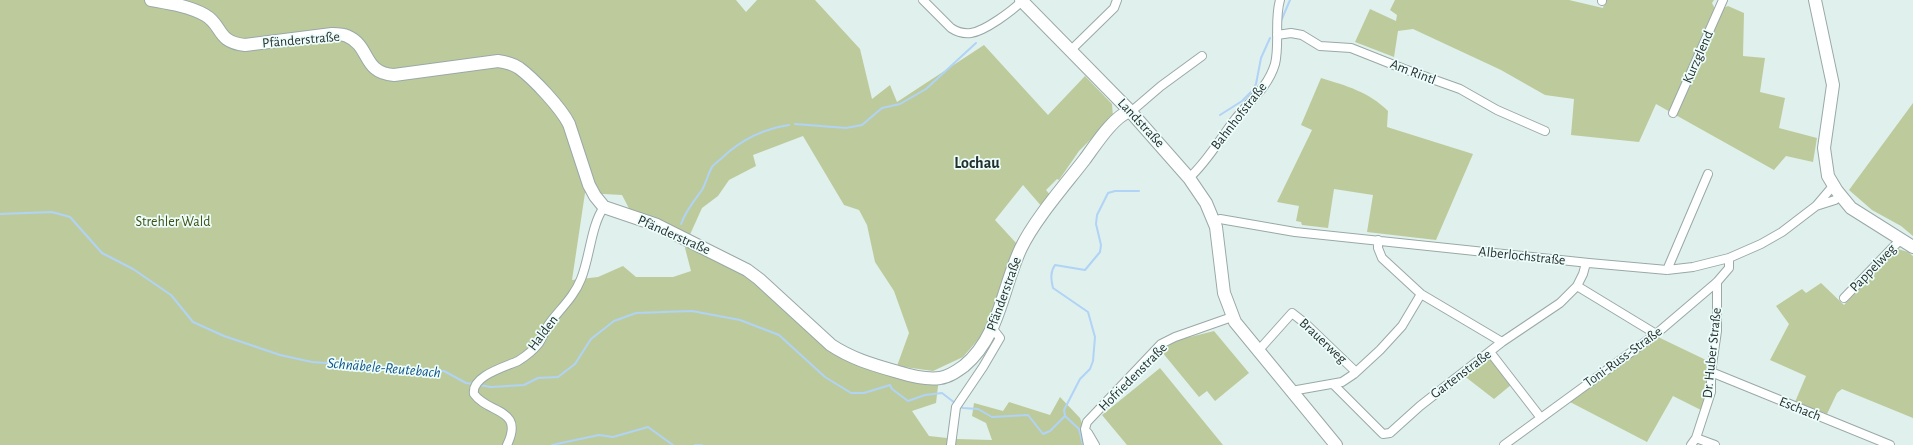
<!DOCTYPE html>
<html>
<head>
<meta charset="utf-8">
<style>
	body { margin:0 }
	canvas { display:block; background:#dff0ed }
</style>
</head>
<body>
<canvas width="1913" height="445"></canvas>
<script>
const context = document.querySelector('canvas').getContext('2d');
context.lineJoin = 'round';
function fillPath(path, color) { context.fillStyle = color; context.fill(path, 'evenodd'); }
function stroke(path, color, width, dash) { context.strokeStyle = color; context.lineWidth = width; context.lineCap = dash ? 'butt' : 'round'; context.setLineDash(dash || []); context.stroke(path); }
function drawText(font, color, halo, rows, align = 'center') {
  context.font = font + ' "Alegreya Sans",sans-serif'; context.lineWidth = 3.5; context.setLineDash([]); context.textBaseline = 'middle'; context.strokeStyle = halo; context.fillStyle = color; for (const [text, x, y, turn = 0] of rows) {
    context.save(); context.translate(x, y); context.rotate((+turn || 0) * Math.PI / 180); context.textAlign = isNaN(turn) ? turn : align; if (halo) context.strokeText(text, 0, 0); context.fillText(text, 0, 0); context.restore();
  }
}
const green = new Path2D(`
	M0,0h736l10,12 11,-12h58l45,49 12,50 18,-14 7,17 87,-57 64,70 37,-39 27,28 1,13 -34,34 -20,29 -2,-1 -11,11 6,7 -9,11 -20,-23 -28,35 22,24 -27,76 -8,15 -19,22 -30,14 -36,-5 12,-33 -15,-42 -19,-29 -8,-37 -8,-15 -15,-5 -41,-69 -50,19 3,11 -27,14 -11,16 -16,12 -14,31 59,31 96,83 96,25 -3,25 -24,8 17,25 27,3 36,1 -6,-17 -14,-7 2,-13 29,8 6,-9 41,13 10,-18 20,21 10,27h-1090zM585,193l37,2 12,23 54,21 -3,9 6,23 -18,6h-37l-13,-11 -25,11 -26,3z
	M1395,0h174l34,8 2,-8h109l-2,3 4,8 12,-5 16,7 -1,43 22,2 -5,34 25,6 -6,30 38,10 -4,24 -27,-6 -12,14 -118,-66 -17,38 -68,-7 3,-36 -29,-4 -44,-25 -88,-41 -15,2 -4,26 -39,-15 15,-33 26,12 1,-6 -7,-5z
	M1321,78c26,8 48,14 67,33l-1,16 86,27 -37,86 -69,-8 6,-37 -39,-6 -6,39 -26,-3 -1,-3 -5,-1 3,-15 -22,-4 35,-72 -11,-5z
	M1913,103v133l-12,-10 -29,-16 -23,-20z
	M1898,249l10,3 5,4v162l-71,-29 -5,4 -10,21 -32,-12 11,-26 -36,-16 19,-36 -13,-18 26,-17 4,4 15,-10 23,22z
	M1214,331l35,42 -34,28 -8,-10 -8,6 -37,-45 12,-11z
	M1658,337l48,23 1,30 -6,20 -28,-14 -26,46 -77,-40z
	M1486,358h5l20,27 -17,14 -31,-24z
	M1160,368l63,77h-96l-25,-30z`);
const stream = new Path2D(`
	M1281,21l9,-21
	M1220,115l22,-14 10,-10 4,-7 5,-26 9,-20
	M795,124l51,4 16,-3 20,-17 18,-4 26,-15 50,-46
	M0,214l52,-2 18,5 32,36 31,16 38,26 22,27 31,14 56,19 32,7 132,9 22,12 8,1
	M681,224c5,-14 13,-23 21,-34 4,-7 6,-16 10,-23 3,-4 8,-7 11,-10 19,-18 40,-28 66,-32
	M479,385l12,2 33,-2 14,-7 20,-1 17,-13 16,-25 23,-18 22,-8 56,-2 48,9 39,15 46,42 26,16h13l26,-8 2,4 16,12 17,-6 17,-2 13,10
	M959,406l4,2 15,1 14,8 36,-2 15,19 7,-3 15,-15
	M552,445l47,-10 14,2 35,-10 25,18
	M695,445h7
	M1083,445l-4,-16 -14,-13 -1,-6 16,-31 10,-10 3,-8 2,-24 -7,-25 -35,-24c-2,-9 -3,-16 2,-23l30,5 15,-18 1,-7 -5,-21 1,-9 11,-22 7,-2h24`);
const street = new Path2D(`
	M923,0l28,28c6,4 12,6 20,5 14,-2 41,-22 51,-32
	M1602,1v-1
	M1277,35l14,-2 11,2 18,11 31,2 53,21 56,20 37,21 48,21
	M1070,51l44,-43 3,-8
	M1130,111l3,-1 28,-24 41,-30
	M1673,113l50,-113
	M1189,178c19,-17 32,-41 47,-60 15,-18 32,-31 39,-54 5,-21 -1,-43 5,-64
	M1816,206l19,-6 5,-4
	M1214,221l6,-2 75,13 294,31 78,7 26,-3 36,-9 32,-14 21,-12 34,-26 17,-20
	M1378,240v8l4,10 39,36 81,48
	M1667,270l41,-96
	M1577,286l79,48
	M1844,298l57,-59
	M1258,351l34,-38 14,11 50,48
	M1490,352l51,66
	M1711,372l179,73
	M1333,384l50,50 7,-1 30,-27 82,-64 58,-39 17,-17 6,-12 3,-11
	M1292,394l5,-4 45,-8 12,-8 26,-24 22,-24 19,-32
	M1088,433l7,12
	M1696,438l19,7
	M507,445c18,-37 -19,-31 -33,-51 -3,-18 31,-27 44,-33 8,-5 15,-10 21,-18 4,-6 6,-13 10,-19 11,-15 25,-27 32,-45 9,-22 10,-54 23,-72
	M951,445l5,-38 27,-40 17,-29 -7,-9
	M1088,445l-3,-16 2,-7 74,-78 14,-7 57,-20
	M1504,445l152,-111 61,-52 12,-14v-10
	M1691,445l5,-7 15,-46v-20l6,-41v-49`);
const secondary = new Path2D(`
	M151,0c17,3 38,6 54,15 18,10 11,27 40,30l87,-11c5,0 11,0 15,2 24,10 15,37 47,39l104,-14c8,1 15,3 21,7 15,11 42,40 50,56l20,61 6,11 9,11 53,18 90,45 12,9 72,66c21,14 43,20 67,27 13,4 28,8 42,6 9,-1 17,-7 24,-12 36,-30 38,-78 57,-118 14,-29 44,-63 64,-89 11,-15 28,-42 45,-48
	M1021,0l109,111 59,67 17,25 10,24 8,66 11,29 101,123
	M1815,0l18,85 -9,63 4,28 9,15 14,17 62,39`);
const streetNames = [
	["Pfänderstraße",301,40,-5],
	["Kurzglend",1698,57,-66],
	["Am Rintl",1413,72,21],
	["Bahnhofstraße",1239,116,-52],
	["Landstraße",1141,123,47],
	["Pfänderstraße",674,235,24],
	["Alberlochstraße",1522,256,6],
	["Pappelweg",1873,268,-46],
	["Pfänderstraße",1004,294,-70],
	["Halden",543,333,-53],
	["Brauerweg",1323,341,43],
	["Dr. Huber Straße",1712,353,-84],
	["Toni-Russ-Straße",1623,357,-36],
	["Gartenstraße",1461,374,-37],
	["Hofriedenstraße",1133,377,-45],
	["Eschach",1800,409,22]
];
const parkNames = [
	["Strehler Wald",173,222]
];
const waterNames = [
	["Schnäbele-Reutebach",384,368,5]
];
const quarterNames = [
	["Lochau",977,163]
];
fillPath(green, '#bdcb9c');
stroke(stream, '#b0d3f6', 2);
stroke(street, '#99a9a7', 10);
stroke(secondary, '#99a9a7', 14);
stroke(street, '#fff', 8);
stroke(secondary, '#fff', 12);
drawText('14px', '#29302e', '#ecfdfb', streetNames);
drawText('14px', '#425113', '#ecfdfb', parkNames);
drawText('italic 15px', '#105186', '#ecfdfb', waterNames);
drawText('bold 16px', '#23302e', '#ecfdfb', quarterNames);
</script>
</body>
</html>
